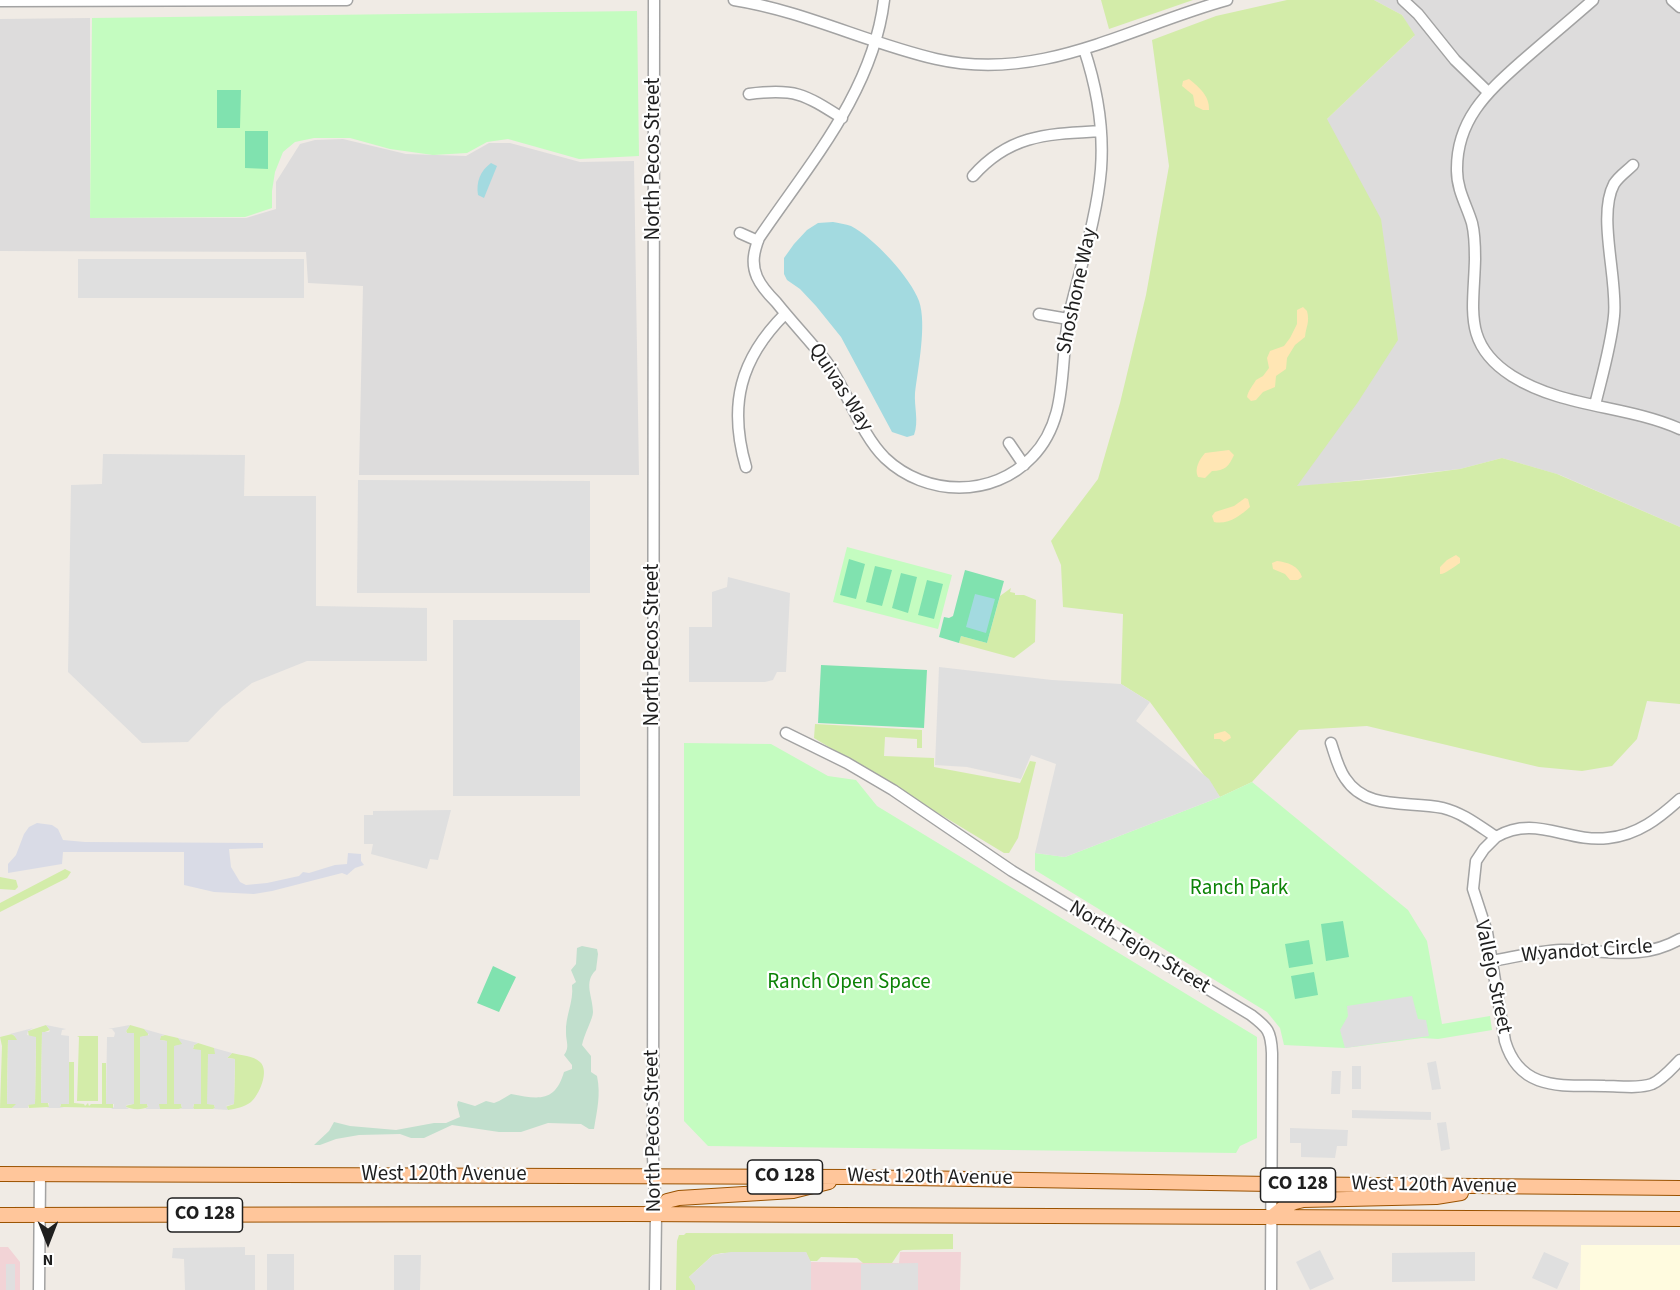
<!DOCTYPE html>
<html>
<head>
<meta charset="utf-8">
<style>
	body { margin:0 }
	#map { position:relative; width:1680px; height:1290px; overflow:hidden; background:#f0ebe5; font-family:"Source Sans 3",sans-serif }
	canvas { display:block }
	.north { position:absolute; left:18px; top:1212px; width:60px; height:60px; -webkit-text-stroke:4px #fff; paint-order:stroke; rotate:180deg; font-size:16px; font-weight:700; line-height:24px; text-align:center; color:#1f1f1f }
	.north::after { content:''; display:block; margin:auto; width:21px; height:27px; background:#1f1f1f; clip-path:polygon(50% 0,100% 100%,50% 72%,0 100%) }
</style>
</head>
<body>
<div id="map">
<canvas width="1680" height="1290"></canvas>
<div class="north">N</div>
</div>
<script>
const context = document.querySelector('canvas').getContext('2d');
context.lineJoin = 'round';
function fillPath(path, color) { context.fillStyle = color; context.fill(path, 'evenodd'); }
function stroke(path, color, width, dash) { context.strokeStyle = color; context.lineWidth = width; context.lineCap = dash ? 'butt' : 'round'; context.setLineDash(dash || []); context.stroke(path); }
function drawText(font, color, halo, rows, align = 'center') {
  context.font = font + ' "Source Sans 3",sans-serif'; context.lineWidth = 4.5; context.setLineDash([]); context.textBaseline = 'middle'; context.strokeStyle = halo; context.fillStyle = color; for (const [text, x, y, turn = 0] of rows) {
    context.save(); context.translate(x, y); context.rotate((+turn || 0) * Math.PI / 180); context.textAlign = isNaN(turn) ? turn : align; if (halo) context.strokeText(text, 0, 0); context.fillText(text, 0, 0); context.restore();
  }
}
const residential = new Path2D(`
	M1374,0h306v527l-120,-52 -58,-17 -42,11 -164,18 31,-368 87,-83 -12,-21z
	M90,18v200h156l30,-9v-27l24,-38 15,-4 28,-1 63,15 60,2 23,-13h21l70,19 54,-1 5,314h-280l4,-189 -55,-3 -2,-31 -306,-1v-232z`);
const commercial = new Path2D(`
	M0,1247h8l12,15v28h-20z
	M806,1252l5,10 88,1 1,-11h61l-1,38h-272z`);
const education = new Path2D(`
	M1581,1245h99v45h-100z`);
const grass = new Path2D(`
	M1101,0h92l-84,29z
	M1287,0h87l28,15 13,20 -88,84 54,100 17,121 -40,62 -61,84 93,-8 70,-9 42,-11 55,16 123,53v177l-33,-3 -10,38 -25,27 -30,5 -43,-4 -172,-41 -68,4 -47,52 -32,15 -70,-95 -29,-18 2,-70 -60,-7 -2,-42 -10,-24 47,-62 22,-76 26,-108 23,-129 -17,-126 64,-24z
	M1011,588l-1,4 5,1v2h9l12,5 -1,42 -21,16 -55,-15 2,-7 26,7 13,-47z
	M815,724l107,6v18h-5v-9l-32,-2 -1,19 50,2v9l86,16 10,-22 6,1 -18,76 -9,15h-5l-190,-115z
	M65,869l6,3 -4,6 -67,34v-9z
	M0,877l16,3 2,7 -3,3 -15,-1z
	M46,1025l4,5 -8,3 -1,70h7l1,4 -20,1 -1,-4h7l1,-67h-7l-1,-6z
	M130,1025l14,4 4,3v4l-8,1v67h7l1,3c-5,3 -18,3 -23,-1l8,-2v-71h-6l-1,-2z
	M12,1034l5,4v2h-9l-1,64h9v2l-4,2h-12l2,-62 -2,-9z
	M165,1035l13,3 4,3v4l-7,1 -1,58h7l1,4 -3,1h-19l-1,-2v-3h8v-63l-8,-1 2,-4z
	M77,1036h21v65h-21l2,-64z
	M198,1043l16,5 2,3 -1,3h-7v50h6l1,4 -2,1h-19l-1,-1 1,-4h6l-5,-54 -2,-1 1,-4z
	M232,1053c8,2 22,3 28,9 10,9 -1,33 -9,40 -7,5 -15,7 -23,8l-3,-3 9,-3 1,-45 -8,-1z
	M69,1062h5v41l10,1 1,2 3,-3 1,3 2,-2h11v-41h4v40l7,1v4l-53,-1 1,-3 8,-1z
	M686,1233l267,1v15l-50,1 -3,1 -8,12h-29l-6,-5 -36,-1 -4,4h-7l-4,-9 -84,1 -9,2 -24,22 7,9 -1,4h-19l1,-49 2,-6h5z`);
const wetland = new Path2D(`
	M582,946l15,3 1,5 -2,16c-13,12 -3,27 -3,42 0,7 -9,22 -11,33l9,11v16l6,4c4,19 0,34 -3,53h-5l-8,-5 -33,-1 -27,9h-22l-47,-7 -28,13h-13l-11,-4 -41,1 -23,4 -16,6h-6l15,-14 5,-9 16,4 46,4 38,-7h12l14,-6 -3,-12 1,-4 17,5 11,-5 8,2 5,-2 12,-7c27,5 44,9 53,-22l8,-3v-4l-8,-10c6,-8 2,-13 2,-22 -1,-17 8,-31 6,-48l4,-3 -5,-12 5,-6 1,-16z`);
const sand = new Path2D(`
	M1189,79c10,8 21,17 20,31h-6l-8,-4 -2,-11 -11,-9 1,-5z
	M1303,307l4,4c3,12 -1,15 -2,26l-10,8 -8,13 -1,11 -10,7 -1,11 -12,5 -7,8 -5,1 -4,-4c1,-6 6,-12 9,-17l7,-4 6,-8 -2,-10 3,-7 14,-5 6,-8 7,-14v-14z
	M1229,450l5,5c-5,11 -9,16 -22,16l-7,7 -7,-1c-4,-8 1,-17 7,-24z
	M1245,498l3,1 2,8c-10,9 -22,18 -36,15l-2,-6 3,-4 19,-6z
	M1456,555l4,3v5c-5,3 -16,12 -20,11v-7l7,-7z
	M1277,561c10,1 22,5 25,16l-4,3h-8l-5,-6 -12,-5 -1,-6z
	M1225,731l5,4 1,3 -7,4 -4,-3h-6v-5z`);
const park = new Path2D(`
	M637,11l2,145 -60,3 -71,-20 -21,3 -20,11 -34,2 -43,-6 -40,-11h-36l-19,4 -12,10 -8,20 -3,19v17l-27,9 -155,1 2,-200z
	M847,547l105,28 -14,54 -105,-27z
	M684,743l87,1 57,32 28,4 21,26 380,231v101l-17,8 -4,7 -528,-7 -24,-25z
	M1252,782l156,128 19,31 15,83 48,-8 2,14 -54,9 -16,-1 -77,10 -61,-3 -4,-17 -13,-16 -232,-142v-17l30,4 155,-60z`);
const pitch = new Path2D(`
	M217,90h24l-1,38h-23z
	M245,131h23v38l-23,-1z
	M849,559l16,5 -9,35 -16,-4z
	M875,566l17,4 -10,36 -16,-4z
	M965,570l39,11 -17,62 -26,-7 -2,7 -20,-6 5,-20 5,1 4,-2z
	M901,573l16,4 -9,36 -16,-5z
	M927,580l16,4 -9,35 -16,-4z
	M821,665l106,5 -3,58 -106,-5z
	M1343,921l6,36 -23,4 -5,-37z
	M1309,940l4,24 -24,4 -4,-24z
	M493,966l23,11 -17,35 -22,-9z
	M1314,972l4,23 -23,4 -4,-23z`);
const parking = new Path2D(`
	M78,259h226v39h-226z
	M103,454l142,1 -1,41h72v110l111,2v53h-120l-55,22 -30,24 -34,35 -46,1 -74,-71 3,-187 31,-1z
	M358,480l232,1v112h-233z
	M728,577l62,16 -4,79h-9l-4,8 -8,2h-76v-55h23v-35l15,-5z
	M453,620h127v176h-127z
	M939,667l113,13 69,4 29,18 -14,19 73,58 11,18 -155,60 -30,-4 21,-89 -25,-9 -10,24 -54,-12 -32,-2z
	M451,810l-13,50 -8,-1 -3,10 -56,-15 2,-10h-9v-29h9v-4z
	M1412,996l6,23 8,1 3,16 -84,12 -5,-18 8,-14 -1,-10z
	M46,1025l20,4 -4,1 -1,5 8,1v68h-8l-1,3 4,1h-18l3,-1v-4h-8l1,-71h7l1,-2z
	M130,1025l-4,6 1,2h7v71l-8,1v2l3,2h-18l3,-2v-3h-8l1,-67h7l1,-4 -3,-4h-4z
	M33,1028l-5,3 -1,4 9,2 -1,67 -7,1v3h4h-20l4,-4h-9l1,-64h9l-3,-5 -4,-1z
	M144,1029l21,6 -4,1 -1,4 7,1v63h-8l1,5h-15l3,-2 -1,-3h-7v-67l9,-2z
	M178,1038l20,5 -4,2 -1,4 8,1v54h-7l-1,3 1,2h-15l3,-1 -1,-4h-7v-58l8,-2z
	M214,1048l18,5 -5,5 8,1 -1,45 -8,2 2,4 -15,-1 2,-1 -1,-3 -7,-1 1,-50h7z
	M1436,1061l5,28 -9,1 -5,-27z
	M1352,1066h9v23h-9z
	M1332,1071h9l-1,23h-9z
	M1352,1110l79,2v8l-79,-2z
	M1446,1122l4,27 -9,2 -4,-28z
	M1290,1128l58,2 -1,16h-10l-2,12 -34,-1v-14h-11z
	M245,1247v8h10v35h-70l-1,-31 -12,-1 1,-10z
	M1320,1250l14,29 -24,11 -14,-28z
	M731,1252h75l5,10v28h-116v-4l-6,-9 24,-22z
	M1475,1252v29l-83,1v-29z
	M1544,1252l25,11 -12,26 -25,-11z
	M267,1254h27v36h-27z
	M394,1255h27l-1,35h-26z
	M918,1263v27h-57v-26z
	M6,1264h9v26h-9z`);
const plaza = new Path2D(`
	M37,823l15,2 6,4 5,11 22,2 178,1v5l-34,1 2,18 9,15 6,3 21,-2 32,-7 4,-4 6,1 26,-8 12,-1 1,-11 13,1v7l3,4 -9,3 -8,7 -5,-2 -70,18 -18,3 -40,-2 -30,-7v-33h-121l-1,12 -54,9v-9l8,-9 8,-21 5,-7z`);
const water = new Path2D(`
	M491,163l6,3 -13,32 -6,-3c-2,-13 2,-24 13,-32z
	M833,222c5,1 13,2 18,4 22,11 60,52 68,75 8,23 -1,67 -4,92 -1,14 4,28 -1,42l-7,2 -15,-5 -51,-95 -25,-31 -16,-17 -13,-9 -3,-6v-16l10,-14 13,-14 11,-7z
	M975,594l20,5 -9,34 -20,-6z`);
const minor = new Path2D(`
	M654,0l-1,1157 3,57 -1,76
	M734,0c70,11 133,43 202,59 105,24 193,-32 291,-59
	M884,0c-11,92 -75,164 -125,238 -5,13 -8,25 -2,39 4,9 12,18 19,25 16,20 34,39 50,59 21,29 34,72 59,97 41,39 108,40 147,-1 39,-40 26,-96 38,-146 11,-46 27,-94 31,-142 3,-41 -4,-81 -17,-120
	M1403,0l15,14 37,46 33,32
	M1593,0c-24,21 -48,41 -72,62 -35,31 -65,59 -64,109 0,19 10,35 15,52 3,12 3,24 3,36 -1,50 -13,85 37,117 51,32 114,29 168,53
	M1672,0l8,7
	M0,1l347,-1
	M749,94c46,-6 55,0 93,24
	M973,176c37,-42 75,-42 128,-45
	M740,233l18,8
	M1039,314l29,5
	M1595,405c7,-29 16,-59 19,-89 4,-37 -17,-100 0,-132 5,-8 13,-13 19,-19
	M1009,443l15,22
	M746,467c-18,-62 -6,-108 39,-153
	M786,733l61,30 46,27 119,81 239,144c17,13 20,16 21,38l-1,237
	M1331,743c4,12 7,25 14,35 22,34 64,22 98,30 20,5 36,18 53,29 39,-23 71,6 112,1 30,-3 51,-20 72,-39
	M1496,837l-12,12 -8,12 -3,28 14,43 18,109c15,51 58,44 100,45 15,0 33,3 47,-2 11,-5 20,-16 28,-24
	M1492,961c23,-4 46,-10 69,-11 44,-1 78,12 119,-11
	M39,1290l1,-116`);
const major = new Path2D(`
	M0,1174l850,3 421,7 409,4
	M656,1214l11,-13 12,-3 114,-7 36,-9
	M0,1215l631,-1 1049,5
	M1271,1218c10,-9 18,-16 32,-18l133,-3 25,-4`);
const shields = [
	[785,1177,75],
	[1298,1185,75],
	[205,1215,75]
];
const shieldNames = [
	["CO 128",785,1177],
	["CO 128",1298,1185],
	["CO 128",205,1215]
];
const streetNames = [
	["North Pecos Street",654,159,-90],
	["Shoshone Way",1078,291,-78],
	["Quivas Way",840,388,57],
	["North Pecos Street",653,645,-90],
	["North Tejon Street",1139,948,31],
	["Wyandot Circle",1587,952,-4],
	["Vallejo Street",1492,977,78],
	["North Pecos Street",654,1131,-91],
	["West 120th Avenue",444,1175],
	["West 120th Avenue",930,1178,1],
	["West 120th Avenue",1434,1186,1]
];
const parkNames = [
	["Ranch Park",1239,889],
	["Ranch Open Space",849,983]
];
fillPath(residential, '#dddcdc');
fillPath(commercial, '#f2d3d6');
fillPath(education, '#fffbdf');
fillPath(grass, '#d3eca9');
fillPath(wetland, '#c1dfcd');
fillPath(sand, '#ffe6b4');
fillPath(park, '#c4fcc0');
fillPath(pitch, '#80e2af');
fillPath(parking, '#dfdfdf');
fillPath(plaza, '#d9dbe6');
fillPath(water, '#a3dae0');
stroke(minor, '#a3a3a3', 13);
stroke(major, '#9a5200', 16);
stroke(minor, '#fff', 10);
stroke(major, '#ffc69b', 14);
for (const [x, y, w] of shields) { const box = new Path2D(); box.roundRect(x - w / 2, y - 17, w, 34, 4.5); context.fillStyle = '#fff'; context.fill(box); stroke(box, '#1f1f1f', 1.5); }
drawText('bold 20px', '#1f1f1f', null, shieldNames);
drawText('21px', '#1f1f1f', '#fff', streetNames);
drawText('21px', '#0d8307', '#fff', parkNames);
</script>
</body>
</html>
